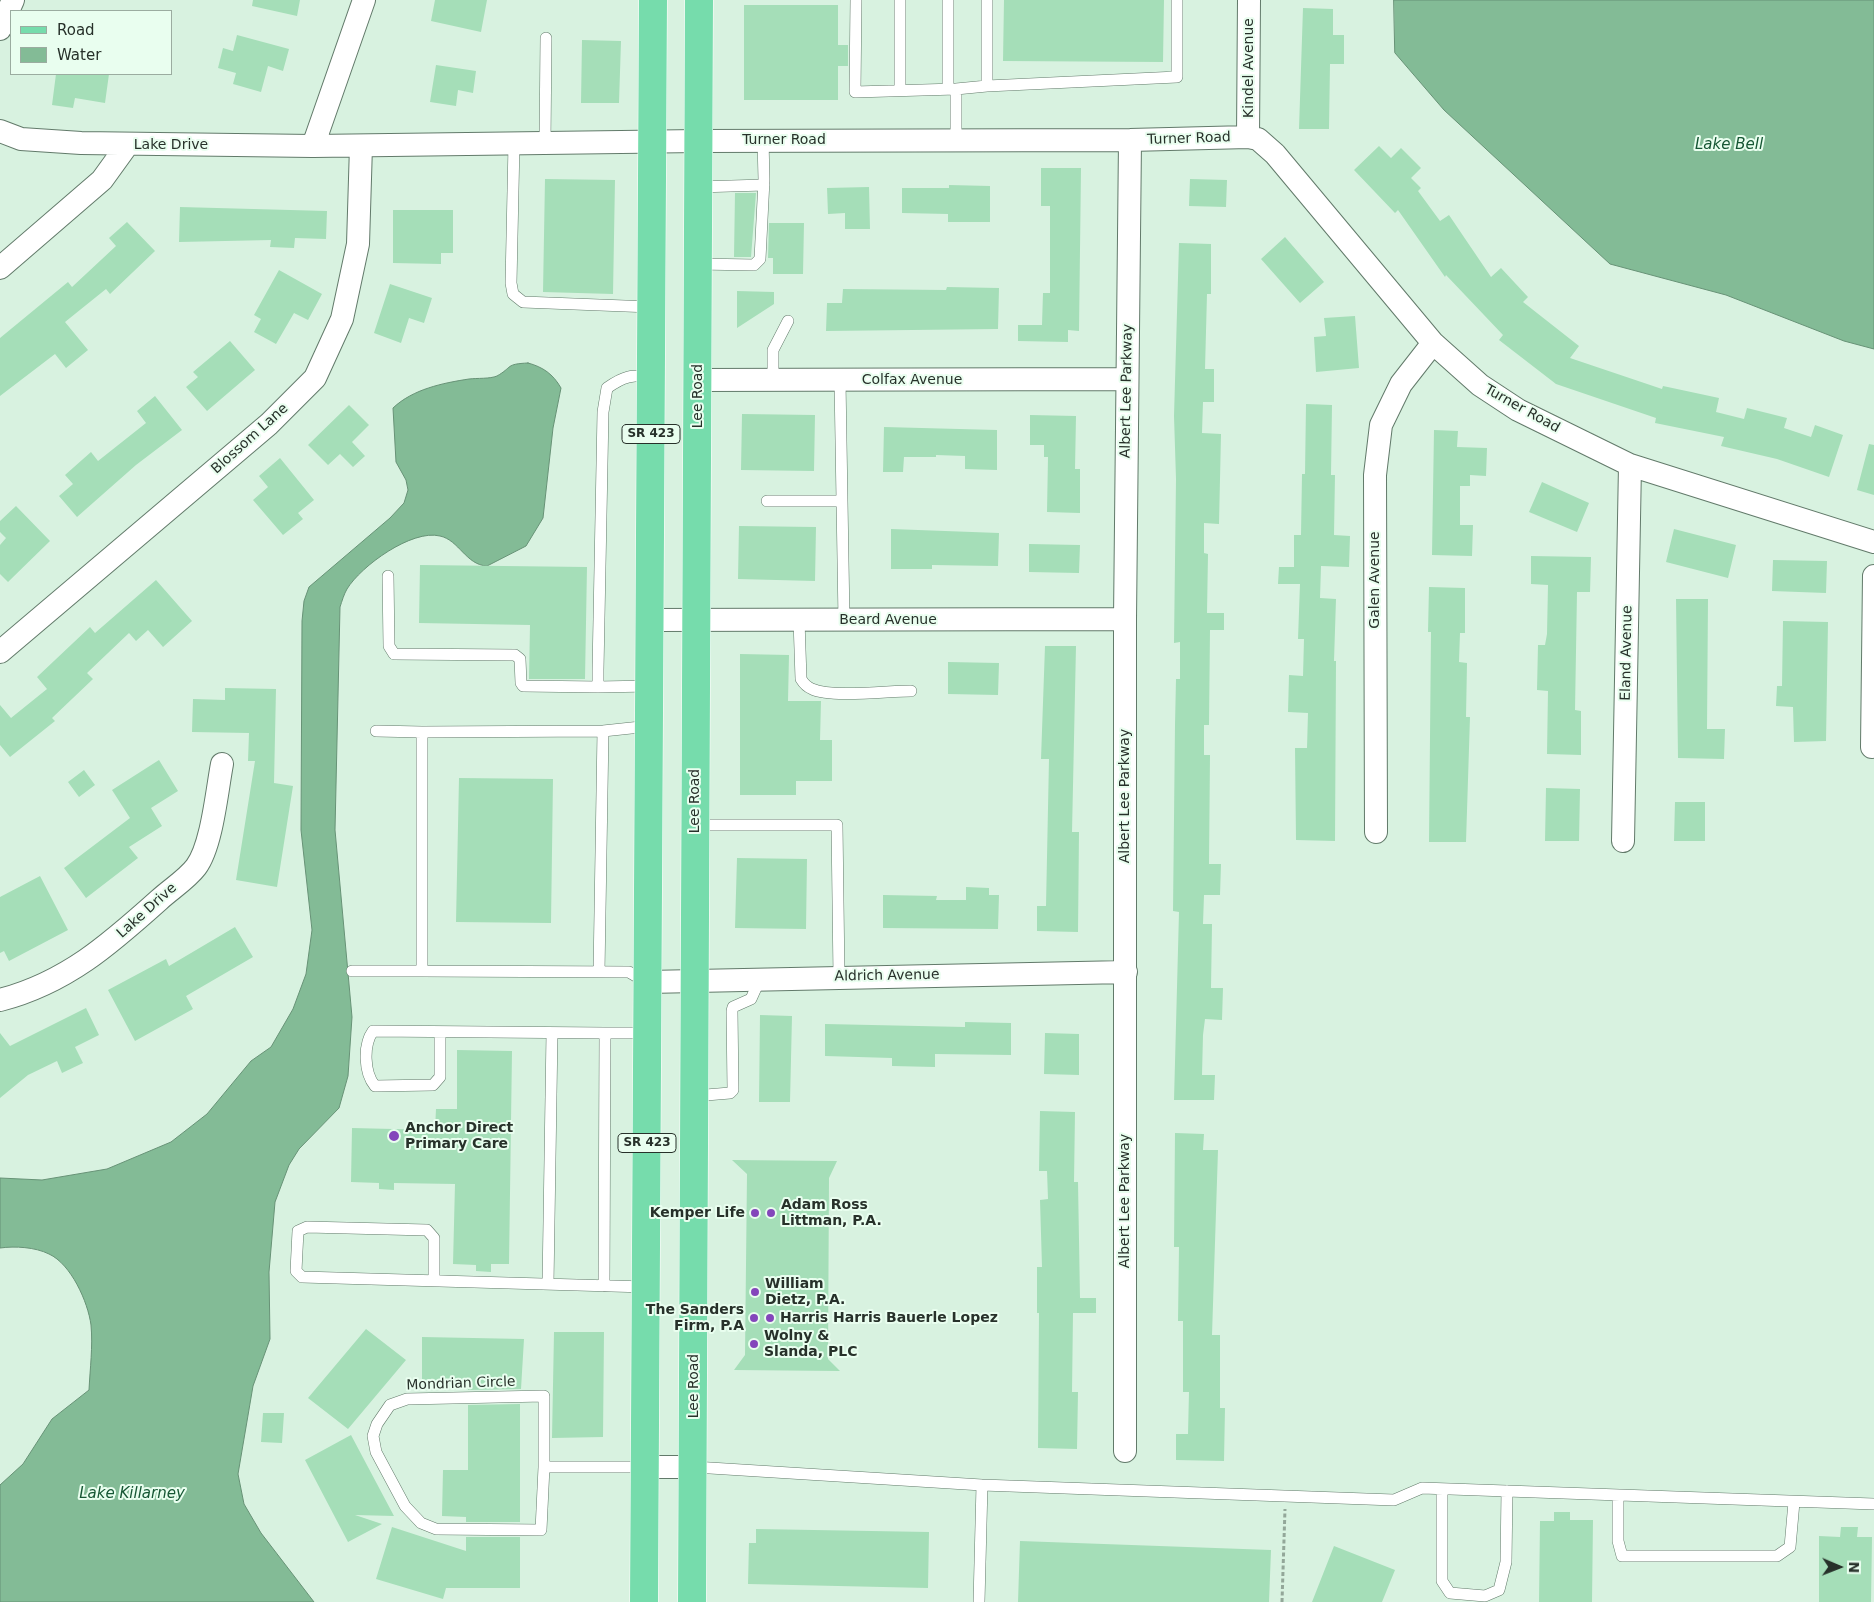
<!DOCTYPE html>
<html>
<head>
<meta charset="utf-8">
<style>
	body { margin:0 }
	#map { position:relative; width:1874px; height:1602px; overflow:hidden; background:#d8f2e0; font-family:"DejaVu Sans",sans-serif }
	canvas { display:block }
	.legend { position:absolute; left:10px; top:10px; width:162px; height:65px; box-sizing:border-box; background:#e9feef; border:1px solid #9baca0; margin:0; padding:6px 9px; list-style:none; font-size:15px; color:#27312a }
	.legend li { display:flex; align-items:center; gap:10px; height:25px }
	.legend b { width:25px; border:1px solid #9baca0 }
	.north { position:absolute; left:1814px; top:1542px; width:50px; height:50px; -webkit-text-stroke:4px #e9feef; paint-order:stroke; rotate:91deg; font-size:14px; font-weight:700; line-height:20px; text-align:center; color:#27312a }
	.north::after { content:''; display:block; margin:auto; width:18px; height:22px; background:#27312a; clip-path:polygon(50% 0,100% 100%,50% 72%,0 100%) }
</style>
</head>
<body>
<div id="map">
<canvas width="1874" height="1602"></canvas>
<ul class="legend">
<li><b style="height:6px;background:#76dcac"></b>Road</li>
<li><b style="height:14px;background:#83bb96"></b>Water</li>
</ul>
<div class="north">N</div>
</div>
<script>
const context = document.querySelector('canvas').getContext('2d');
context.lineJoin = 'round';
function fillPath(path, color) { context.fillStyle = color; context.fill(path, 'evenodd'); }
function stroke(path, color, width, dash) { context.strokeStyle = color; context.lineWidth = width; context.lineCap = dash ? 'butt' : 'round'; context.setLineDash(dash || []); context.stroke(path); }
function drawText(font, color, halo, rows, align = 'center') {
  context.font = font + ' "DejaVu Sans",sans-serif'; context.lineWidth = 4; context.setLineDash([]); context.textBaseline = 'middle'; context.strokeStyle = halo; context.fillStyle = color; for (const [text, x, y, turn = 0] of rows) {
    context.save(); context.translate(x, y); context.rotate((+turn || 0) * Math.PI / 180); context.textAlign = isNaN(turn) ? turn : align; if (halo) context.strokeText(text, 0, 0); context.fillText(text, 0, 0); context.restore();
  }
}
const water = new Path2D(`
	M1394,0h480v349l-30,-8 -118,-46 -116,-31 -166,-154 -49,-57z
	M528,363c15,4 25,11 33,25l-8,40 -10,90 -17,28 -39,20c-21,-1 -28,-26 -47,-30 -28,-7 -79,30 -93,53 -3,5 -5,12 -7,18l-5,223 17,187 -4,59 -9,32 -40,41 -10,16 -14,37 -6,70 1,67 -17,47 -15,88 6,30 17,29 53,69h-314v-117l23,-21 29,-45 37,-29c1,-21 4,-44 2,-65 -3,-23 -20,-61 -42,-71 -14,-7 -34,-8 -49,-6v-70l42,2 65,-11 64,-27 36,-28 44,-53 20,-14 22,-38 13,-35 6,-44 -11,-100 1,-209 2,-20 5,-14 81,-69 14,-15 4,-13 -2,-10 -10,-18 -3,-54c20,-19 50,-25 76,-29 8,-1 21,0 28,-3 16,-9 8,-12 31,-13z`);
const building = new Path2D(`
	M253,0h47l-3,16 -45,-10z
	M435,0h52l-6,32 -50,-11z
	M1004,0h160l-1,62 -160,-1z
	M744,5h94v40h10v21h-10v34h-94z
	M1303,8l30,1v26h11v29h-14l-1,65h-30z
	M237,35l52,14 -6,22 -15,-5 -7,26 -28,-8 3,-11 -18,-5 5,-20 10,3z
	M582,40l39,1 -2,62h-38z
	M436,65l40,6 -3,22 -15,-3 -2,16 -26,-4z
	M56,74h53l-4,29 -30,-5 -2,10 -21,-3z
	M1379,146l12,12 10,-10 20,20 -10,10 10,10 -3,3 22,30 9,-6 42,62 10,-9 27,29 -5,5 56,44 -9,12 92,31 1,-3 56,12 -3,14 28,7 3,-11 40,10 -3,10 27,9 4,-12 28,10 -14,42 -52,-18 -56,-13 3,-9 -69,-14 1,-5 -100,-34 -57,-44 4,-5 -57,-60 -1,2 -47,-67 -3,3 -41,-43z
	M1041,168h40l-2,163 -11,-1v12l-50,-1v-16h24l1,-32h7v-87h-9z
	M545,179l70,1 -2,114 -70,-2z
	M1190,179l37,1 -1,27 -37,-1z
	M949,185l41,1v36h-42v-8l-46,-1v-25h47z
	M869,187l1,42h-25v-16l-17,1 -1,-26z
	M735,193h21l-5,64h-17z
	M180,207l147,4 -1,28 -31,-1 -1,10 -24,-1 1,-7 -92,2z
	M393,210h60v43h-12v11l-48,-1z
	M127,222l28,29 -45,43 -4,-5 -41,33 23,28 -22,18 -11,-14 -55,42v-58l68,-56 4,5 44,-41 -7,-8z
	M769,223h35l-1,51h-30v-16h-5z
	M1285,237l39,45 -24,21 -39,-44z
	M1179,243l32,1v50h-4l-2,75h9v33h-11l-1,31 19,1 -2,90 -15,-1v30l4,1 -1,59h17v17h-14l-1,95h-5v30h6l-1,109h12l-1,31h-16l-1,29h9l-1,64h12l-1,32 -17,-1 -2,16 -1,40h13l-1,25h-40l5,-188 -6,-1 2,-186 1,-46h4v-37l-6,1 2,-164 -2,-63z
	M279,270l43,24 -14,26 -14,-7 -18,31 -22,-12 7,-13 -7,-4z
	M390,284l42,14 -8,25 -15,-5 -8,25 -27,-10z
	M947,287l52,1 -1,41 -172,2 1,-28h15l1,-14 103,1z
	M737,291l37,1v12l-37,24z
	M1355,316l4,52 -43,4 -2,-35 12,-1 -2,-18z
	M230,341l25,29 -48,41 -21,-24 12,-10 -5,-5z
	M155,396l27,34 -46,35 -59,52 -18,-21 14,-12 -8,-9 26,-23 7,9 48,-38 -9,-12z
	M1306,404l26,1 -1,70h4l-1,60 16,1 -1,31 -28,-1 -1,32 16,1 -2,62h2l-1,180 -39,-1 -1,-92h12l1,-35 -20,-1 1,-37 14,1 1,-37h-6l2,-55h-22l1,-17h15v-32h7l1,-61h3z
	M349,405l20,20 -17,17 13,14 -12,11 -13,-13 -12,11 -20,-20z
	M742,414l73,1 -1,56 -73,-1z
	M1030,415l46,1 -1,53h5v44l-33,-1 1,-55h-4v-12h-14z
	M884,427l113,3v40l-32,-1v-13l-29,-1v2h-32l-1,15h-20z
	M1434,430l24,1 -1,16 30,1 -1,28 -16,-1v11h-10v39h13l-1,31 -40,-1z
	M1869,444l5,1v50l-17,-5z
	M280,458l34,42 -16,13 5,6 -20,16 -30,-35 15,-13 -9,-11z
	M1542,482l47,21 -12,29 -48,-20z
	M16,506l34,35 -42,41 -8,-8v-29l6,-7 -6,-6v-11z
	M739,526l77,1 -1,54 -77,-2z
	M891,529l108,4 -1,33 -66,-1v4h-41z
	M1674,529l62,16 -8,33 -62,-16z
	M1029,544l51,1 -1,28 -50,-1z
	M1531,556l60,1 -1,35h-13l-2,118 6,1v44l-34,-1 1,-63 -11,-1 1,-45h7l2,-11 1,-49 -17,-1z
	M1773,560l54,1 -1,32 -54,-2z
	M420,565l167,2 -2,112h-56l1,-54 -111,-2z
	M156,580l36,41 -29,26 -15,-17 -12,11 -7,-8 -42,40 6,6 -41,39 3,3 -45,36 -10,-12v-40l11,13 36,-29 -10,-12 53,-50 5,6z
	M1429,587l36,1v45h-5l-1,29 8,1 -1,54h4l-4,125h-37l2,-210h-3z
	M1676,599h32l-1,130h18l-1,30 -46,-1z
	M1783,621l45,1 -2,119 -32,1 -1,-35 -17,-1 1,-20h5z
	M1045,646h31l-4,186h7l-1,100 -41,-1v-25h9l3,-147h-8z
	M740,654l49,1 -1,46h33l-1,39h12v41h-36v14h-56z
	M948,662l51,1 -1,32 -50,-1z
	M225,688l51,1 -2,94 19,3 -16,101 -41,-7 19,-119h-7l1,-28 -57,-1 1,-33 32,1z
	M159,760l19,31 -27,17 11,18 -33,21 9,11 -52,40 -22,-30 66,-50 -18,-28z
	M84,770l11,15 -16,12 -11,-15z
	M459,778l94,1 -2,144 -95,-1z
	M1546,788l34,1 -1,52h-34z
	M1675,802h30v39h-31z
	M737,858l70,1 -1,70 -71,-1z
	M40,876l28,54 -59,31 -5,-10 -4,2v-56z
	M966,887l23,1v7h10l-1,34 -115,-1v-33l54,1 -1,4h30z
	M235,927l18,30 -67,39 7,13 -58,32 -27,-51 58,-31 3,7z
	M86,1008l13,27 -24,12 8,16 -21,10 -5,-12 -29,14 -28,23v-65l10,13z
	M760,1015l32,1 -2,86h-31z
	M965,1022l46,1v32l-76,-1v13l-43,-1v-8l-67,-2v-32l140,3z
	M1045,1033l34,1v41l-35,-1z
	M457,1050l55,1 -3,213h-18v8l-15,-1v-6l-23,-1 2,-80 -61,-1v7l-15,-1v-6l-28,-1 1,-54 83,2 1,-21h21z
	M1040,1111l35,1 -1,70h4l2,116h16v15h-23l-1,79h6l-1,57 -39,-1 1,-135h-2v-46h5l-2,-67 8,-1 -1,-28h-8z
	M1175,1133l29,1 -1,16h15l-6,185h8v73h5l-1,53 -48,-1v-26h12l1,-42h-6v-71h-5l1,-74h-5z
	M732,1160l105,1 -8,17 -1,181 12,12 -106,-1 11,-15 2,-181z
	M366,1329l40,31 -58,69 -40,-31z
	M554,1332h50l-1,105 -51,1z
	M422,1337l102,2 -3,50 -53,1v-6l-46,-1z
	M520,1404v118h-54v-5l-24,-1 1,-46h25v-65z
	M263,1413h21l-2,30 -21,-1z
	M351,1435l43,81 -39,-1 27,9 -34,18 -43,-82z
	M1554,1512h16v8h23l-1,82h-53l1,-81h14z
	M392,1527l74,24v-14h54v51h-74l-3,11 -67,-20z
	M1841,1527h17l-1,10h15l-1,65h-52v-66l21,1z
	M756,1529l173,3 -1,56 -180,-4 1,-41h7z
	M1020,1541l251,9 -2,52h-251z
	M1334,1546l61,24 -13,32h-70z`);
const path = new Path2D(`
	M1282,1602l3,-93`);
const service = new Path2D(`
	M856,0l-1,92 101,-3
	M900,0v90
	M987,0v86l190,-9v-77
	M948,89v-89
	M956,140v-51l31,-3
	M514,144l-3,139 2,11 10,8 128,5
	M545,144l1,-106
	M698,187l66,-2
	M698,264l56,1 6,-6 4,-79 -1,-40
	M773,380v-30l15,-29
	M840,381l4,239
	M767,501h75
	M388,576l1,70 5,8 121,1 5,4 1,24 2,3 75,1
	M799,620l2,59c3,5 6,8 11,10 20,9 76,2 99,2
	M650,686l-52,1v-17l5,-258 4,-24c17,-12 24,-13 45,-12
	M376,731l46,1
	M694,825h143l2,152
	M352,971h70
	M599,972l4,-241
	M646,982l-17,-10 -207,-1v-239l181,-1 47,-5
	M440,1032v45l-7,8 -58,1c-11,-13 -12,-41 -2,-55l232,2 -1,253
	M605,1033h43
	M694,1096l36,-3 3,-3 -1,-79 1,-4 18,-8 9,-20
	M434,1281v-43l-7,-8 -120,-3 -9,4 -2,40 6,6 344,10
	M548,1284l4,-251
	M544,1467l-3,63 -105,-1 -15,-6 -16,-17 -29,-54 -3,-16 4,-12 13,-19 17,-6 137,-3v71h102
	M694,1467l288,18 412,15 28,-12 452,16
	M1442,1489v92l8,12 35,3 14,-6 7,-28 1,-71
	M1618,1495v46l4,15h155l13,-9 4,-45
	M979,1602l3,-117`);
const minor = new Path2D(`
	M0,29l13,-29
	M0,131l21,8 60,4 232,3 385,-5 432,-1 118,-3 10,2 17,15 158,189 47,42 38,25 112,55 244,77
	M1248,137l1,-137
	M313,146l51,-146
	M0,268l102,-88 26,-36
	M698,380l428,-1
	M650,620l475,-1
	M0,652l269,-228 46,-46 27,-59 16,-75 3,-98
	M1872,747l2,-171
	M1376,832l-1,-357 6,-50 20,-41 32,-41
	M1623,841l7,-376
	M648,982l478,-10
	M0,1000c66,-17 110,-56 159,-100 12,-11 28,-21 37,-33 16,-21 21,-77 26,-103
	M1125,1451v-832l5,-479
	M646,1467h48`);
const primary = new Path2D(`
	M644,1602l9,-1602
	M692,1602l7,-1602`);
const markers = [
	[394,1136,6,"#8446bb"],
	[755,1213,5,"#8446bb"],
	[771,1213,5,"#8446bb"],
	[755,1292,5,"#8446bb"],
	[754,1318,5,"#8446bb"],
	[770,1318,5,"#8446bb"],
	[754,1344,5,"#8446bb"]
];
const shields = [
	[651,434,58],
	[647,1143,58]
];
const shieldNames = [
	["SR 423",651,434],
	["SR 423",647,1143]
];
const streetNames = [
	["Kindel Avenue",1249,68,-90],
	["Turner Road",1189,139,-2],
	["Turner Road",784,140],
	["Lake Drive",171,145],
	["Colfax Avenue",912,380],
	["Albert Lee Parkway",1127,391,-89],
	["Lee Road",698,396,-90],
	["Turner Road",1522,409,29],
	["Blossom Lane",250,439,-42],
	["Galen Avenue",1375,580,-90],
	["Beard Avenue",888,620],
	["Eland Avenue",1627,653,-89],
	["Albert Lee Parkway",1125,796,-90],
	["Lee Road",695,801,-90],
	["Lake Drive",147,911,-42],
	["Aldrich Avenue",887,976,-1],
	["Albert Lee Parkway",1125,1201,-90],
	["Mondrian Circle",461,1384,-2],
	["Lee Road",694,1386,-90]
];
const poiNames = [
	["Anchor Direct",405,1128],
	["Primary Care",405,1144],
	["Adam Ross",781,1205],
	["Littman, P.A.",781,1221],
	["Kemper Life",745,1213,"right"],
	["William",765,1284],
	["Dietz, P.A.",765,1300],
	["The Sanders",744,1310,"right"],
	["Firm, P.A",744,1326,"right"],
	["Harris Harris Bauerle Lopez",780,1318],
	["Wolny &",764,1336],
	["Slanda, PLC",764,1352]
];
const waterNames = [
	["Lake Bell",1729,145],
	["Lake Killarney",132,1494]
];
fillPath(water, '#83bb96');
stroke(water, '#679276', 1);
fillPath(building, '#a5deb8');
stroke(service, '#627a6a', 12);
stroke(minor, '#627a6a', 24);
stroke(primary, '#fff', 29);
stroke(path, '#93a799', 3, [4, 2.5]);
stroke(service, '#fff', 11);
stroke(minor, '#fff', 22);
stroke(primary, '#76dcac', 28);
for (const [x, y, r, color] of markers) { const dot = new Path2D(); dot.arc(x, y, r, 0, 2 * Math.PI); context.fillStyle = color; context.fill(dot); stroke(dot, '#e9feef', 2); }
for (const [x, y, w] of shields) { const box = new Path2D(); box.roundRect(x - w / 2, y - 9.5, w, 19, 4); context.fillStyle = '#e9feef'; context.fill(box); stroke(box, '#27312a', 1); }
drawText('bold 12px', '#27312a', null, shieldNames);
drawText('14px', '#27312a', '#e9feef', streetNames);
drawText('bold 14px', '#27312a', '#e9feef', poiNames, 'left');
drawText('italic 15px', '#165734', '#e9feef', waterNames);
</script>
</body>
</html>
